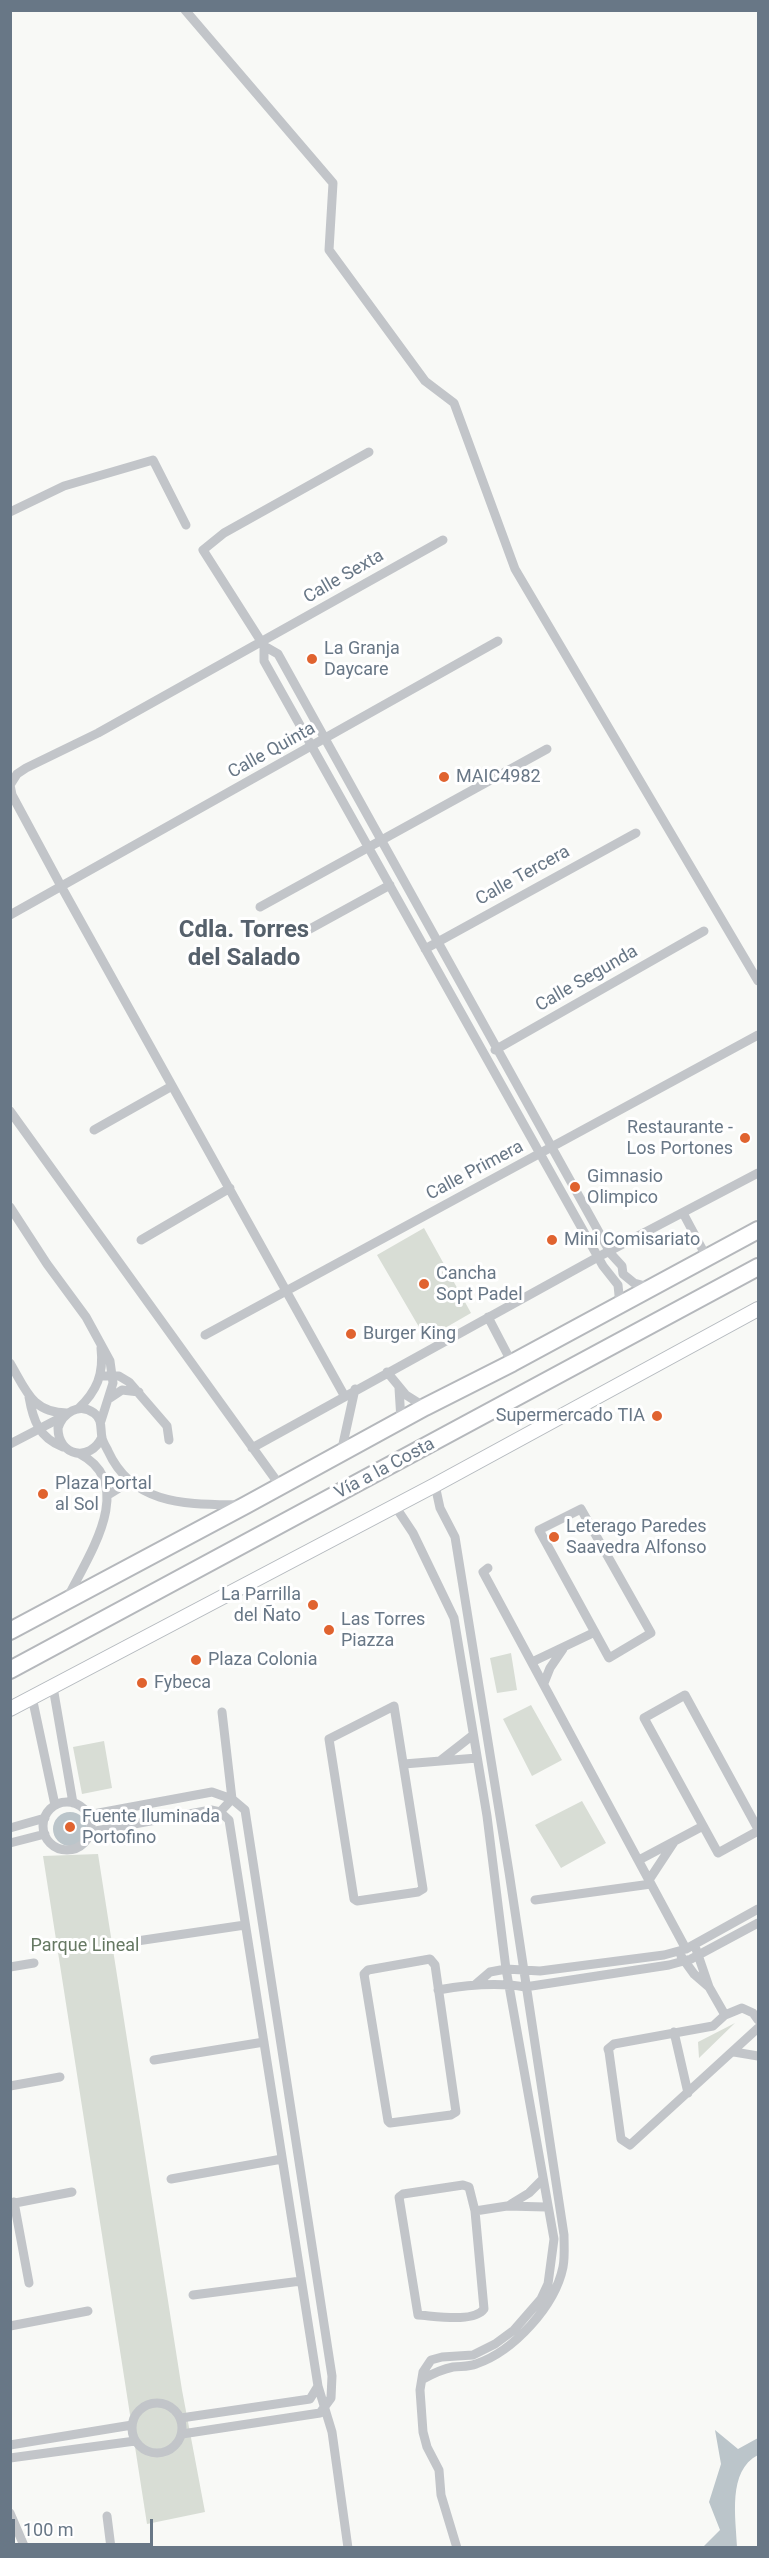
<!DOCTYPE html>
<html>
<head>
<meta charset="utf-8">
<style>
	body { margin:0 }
	#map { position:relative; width:769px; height:2558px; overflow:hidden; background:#f8f9f6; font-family:Roboto,sans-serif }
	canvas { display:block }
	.frame { position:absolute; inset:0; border:12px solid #687786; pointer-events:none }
	.scale { position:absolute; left:12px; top:2519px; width:141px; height:27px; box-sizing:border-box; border:3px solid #687786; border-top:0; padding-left:8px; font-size:18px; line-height:21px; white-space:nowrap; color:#687786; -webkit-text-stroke:4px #fff; paint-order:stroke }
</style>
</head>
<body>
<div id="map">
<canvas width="769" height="2558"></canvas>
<div class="frame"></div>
<div class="scale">100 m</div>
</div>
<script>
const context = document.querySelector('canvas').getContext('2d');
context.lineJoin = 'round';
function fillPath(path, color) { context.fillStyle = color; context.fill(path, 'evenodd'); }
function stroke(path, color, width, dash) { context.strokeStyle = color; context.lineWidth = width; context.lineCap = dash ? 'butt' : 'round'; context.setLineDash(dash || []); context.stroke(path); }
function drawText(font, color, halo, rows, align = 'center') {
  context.font = font + ' Roboto,sans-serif'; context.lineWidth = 6; context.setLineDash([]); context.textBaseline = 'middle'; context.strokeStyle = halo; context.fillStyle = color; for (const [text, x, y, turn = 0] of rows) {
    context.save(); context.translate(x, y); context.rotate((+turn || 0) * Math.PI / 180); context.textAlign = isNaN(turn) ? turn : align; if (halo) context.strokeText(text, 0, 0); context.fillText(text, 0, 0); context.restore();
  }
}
const green = new Path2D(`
	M424,1228l47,85 -45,26 -49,-84z
	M511,1653l6,37 -20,3 -7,-35z
	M531,1705l31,55 -30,16 -29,-57z
	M104,1741l8,47 -30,6 -9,-47z
	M582,1801l24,42 -45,25 -26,-43z
	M98,1854l84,536 23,122 -58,12 -104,-668z
	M735,2023l-36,35 -1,-16z`);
const water = new Path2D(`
	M53 1829a17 17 0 1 1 34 0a17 17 0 1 1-34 0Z
	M715,2430l23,19 20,-11v17c-31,16 -22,63 -21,92h-34l17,-17 -11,-28 12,-38z`);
const street = new Path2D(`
	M185,10l148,173 -4,67 96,131 29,22 61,166 243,412
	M369,452l-145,81 -21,17 61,96v15l339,605 15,19 2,20
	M10,512l54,-26 89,-26 33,65
	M264,646l14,8 333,600 11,12 1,8 11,9 15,4
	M10,785l2,10 49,91 283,509
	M10,785l7,-11 9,-6 72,-35 345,-193
	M260,907l287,-158
	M10,915l488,-274
	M308,930l82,-45
	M425,949l211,-116
	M495,1050l209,-119
	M10,1111l271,376
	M94,1130l78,-44
	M10,1207l37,57 39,53 24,44 3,22 -12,38
	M683,1213l24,45
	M141,1240l89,-52
	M488,1317l24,46
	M205,1335l553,-300
	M10,1363c16,27 22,50 57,50
	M387,1372l19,23 19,12
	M101,1376h18l10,6 38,44 2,14
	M399,1388l2,32
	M29,1397c4,23 10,41 34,50
	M110,1398l12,-8 17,2
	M78,1409c19,-18 26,-35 23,-61
	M102,1437c-12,26 -44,19 -44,-9 5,-15 21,-26 36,-15 9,7 6,15 8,25 1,4 4,9 6,13 25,55 79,53 131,54
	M10,1444l54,-28
	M252,1448l346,-191 160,-84
	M341,1453l14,-64
	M108,1495l21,-13
	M395,1506l18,27 41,85 33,198 19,153 48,270 -6,45 -7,15 -27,31 -19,14 -22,11 -31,2 -11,3 -8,12 -3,18 3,42 4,15 12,23 2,25 16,53
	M581,1509l70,124 -42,25 -70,-128z
	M488,1568l-5,4 203,377
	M67,1599c19,-40 72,-114 13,-145
	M532,1662l63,-30
	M544,1683l6,-15 13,-19
	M53,1687l20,116
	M32,1697l23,108
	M394,1706l29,183 -5,3 -61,9 -3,-2 -25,-160z
	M441,1760l32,-25
	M404,1764l73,-6
	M43 1826a24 24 0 1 1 48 0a24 24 0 1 1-48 0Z
	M220,1812l12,-13 -10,-87
	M88,1815l124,-23 20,7 13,11 87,566 -1,22 -11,15 -138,21
	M10,1828l35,-10
	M758,1829l-73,-134 -41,23 74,135 40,-22
	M90,1832l121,-22 9,2 9,8 89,566 -8,13 -129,19
	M10,1843l35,-9
	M639,1860l64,-34
	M649,1880l25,-38
	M535,1900l116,-16
	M137,1941l108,-16
	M696,1949l13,38 16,28
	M681,1956l13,18 15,13
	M430,1959l5,6 21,147 -5,3 -61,8 -2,-2 -24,-147 4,-4z
	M10,1967l24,-4
	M476,1984l14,-12 16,-3 34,2 124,-16 22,-6 72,-40
	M438,1990c29,-5 58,-8 87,-3l144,-22 22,-6 67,-36
	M758,2020l-5,-7 -11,-5 -17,7 -12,11 -99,18 -6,5 1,3 12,87 9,6 128,-117
	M674,2032l14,61
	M734,2052l24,4
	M154,2060l110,-18
	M10,2086l50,-9
	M171,2179l111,-20
	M463,2185l6,2 6,24 9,98c-10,14 -49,7 -66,6l-19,-118 4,-3z
	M14,2202l15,81
	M10,2204l62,-12
	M511,2204l18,-11 13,-13
	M475,2211l32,-5 39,1
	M193,2295l108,-14
	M10,2326l78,-15
	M423,2379c9,-5 20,-10 30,-12 8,-1 16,0 23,-3 38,-13 79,-58 87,-97 2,-10 1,-22 1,-32l-55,-363 -54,-335 -15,-29 -5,-23
	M318,2386l14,46 16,116
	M132 2428a25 25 0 1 1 50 0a25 25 0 1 1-50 0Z
	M10,2445l122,-20
	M10,2458l125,-17
	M10,2513l15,35
	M107,2516l4,32`);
const secondary = new Path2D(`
	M10,1709l425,-224 323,-176`);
const highway = new Path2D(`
	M10,1631l236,-126 179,-98 87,-44 246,-133
	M10,1670l748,-403`);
const markers = [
	[312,659,6,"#e0632f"],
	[444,777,6,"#e0632f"],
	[745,1138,6,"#e0632f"],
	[575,1187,6,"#e0632f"],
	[552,1240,6,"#e0632f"],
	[424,1284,6,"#e0632f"],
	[351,1334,6,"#e0632f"],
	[657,1416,6,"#e0632f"],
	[43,1494,6,"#e0632f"],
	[554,1537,6,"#e0632f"],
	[313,1605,6,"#e0632f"],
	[329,1630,6,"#e0632f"],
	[196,1660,6,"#e0632f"],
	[142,1683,6,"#e0632f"],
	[70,1827,6,"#e0632f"]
];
const streetNames = [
	["Calle Sexta",344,577,-30],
	["Calle Quinta",272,751,-29],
	["Calle Tercera",523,876,-29],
	["Calle Segunda",587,979,-30],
	["Calle Primera",475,1171,-28],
	["Vía a la Costa",385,1469,-28]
];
const poiNames = [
	["La Granja",324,649],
	["Daycare",324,670],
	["MAIC4982",456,777],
	["Restaurante -",733,1128,"right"],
	["Los Portones",733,1149,"right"],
	["Gimnasio",587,1177],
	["Olimpico",587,1198],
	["Mini Comisariato",564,1240],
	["Cancha",436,1274],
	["Sopt Padel",436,1295],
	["Burger King",363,1334],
	["Supermercado TIA",645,1416,"right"],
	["Plaza Portal",55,1484],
	["al Sol",55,1505],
	["Leterago Paredes",566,1527],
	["Saavedra Alfonso",566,1548],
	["La Parrilla",301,1595,"right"],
	["del Ñato",301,1616,"right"],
	["Las Torres",341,1620],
	["Piazza",341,1641],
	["Plaza Colonia",208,1660],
	["Fybeca",154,1683],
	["Fuente Iluminada",82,1817],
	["Portofino",82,1838]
];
const parkNames = [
	["Parque Lineal",85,1946]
];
const districtNames = [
	["Cdla. Torres",244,931],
	["del Salado",244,959]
];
fillPath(green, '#d8ddd5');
fillPath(water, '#bbc5ca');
stroke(secondary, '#b4b9be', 16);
stroke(highway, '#b5b8bc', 20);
stroke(street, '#c2c5c9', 9);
stroke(secondary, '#fff', 14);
stroke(highway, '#fff', 16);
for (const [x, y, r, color] of markers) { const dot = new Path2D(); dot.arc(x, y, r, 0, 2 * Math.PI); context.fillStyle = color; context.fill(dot); stroke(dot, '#fff', 2); }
drawText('18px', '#687786', '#fff', streetNames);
drawText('18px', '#687786', '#fff', poiNames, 'left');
drawText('18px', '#667963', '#fff', parkNames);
drawText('bold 24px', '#56616c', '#fff', districtNames);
</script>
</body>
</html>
